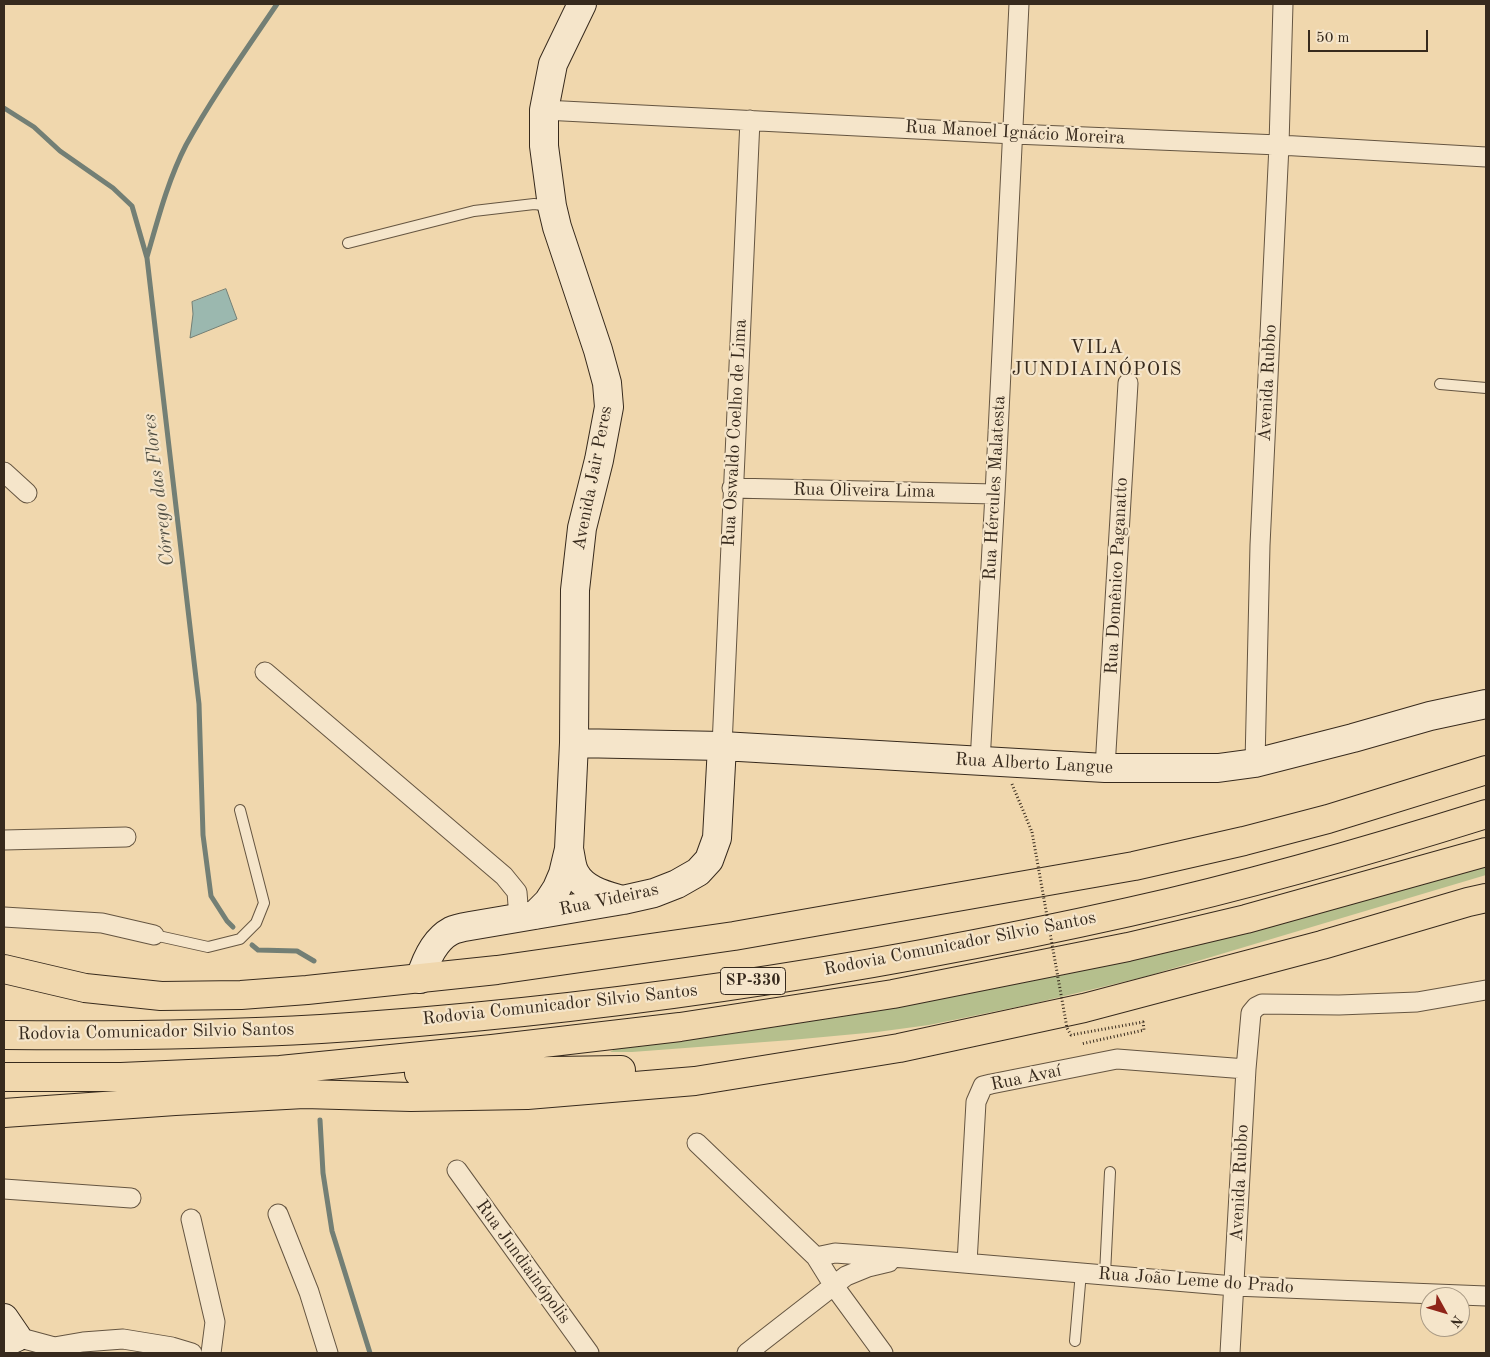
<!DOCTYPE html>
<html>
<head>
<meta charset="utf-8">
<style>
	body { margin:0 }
	#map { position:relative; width:1490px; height:1357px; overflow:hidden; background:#f0d7ad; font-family:"Old Standard TT",serif }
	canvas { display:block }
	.frame { position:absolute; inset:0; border:5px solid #372a1d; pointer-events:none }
	.north { position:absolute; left:1420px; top:1287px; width:50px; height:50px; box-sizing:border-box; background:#f5e5ca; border:1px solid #a99a85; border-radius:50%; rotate:129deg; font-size:14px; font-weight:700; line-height:20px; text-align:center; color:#372a1d }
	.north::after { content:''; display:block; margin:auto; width:18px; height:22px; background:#8f2418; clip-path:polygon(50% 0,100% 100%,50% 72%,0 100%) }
	.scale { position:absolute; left:1308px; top:30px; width:120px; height:22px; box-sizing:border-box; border:2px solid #372a1d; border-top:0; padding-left:6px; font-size:15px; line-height:18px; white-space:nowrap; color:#372a1d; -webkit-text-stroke:4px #f5e5ca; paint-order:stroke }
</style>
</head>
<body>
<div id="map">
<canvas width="1490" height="1357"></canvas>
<div class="frame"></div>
<div class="north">N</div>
<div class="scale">50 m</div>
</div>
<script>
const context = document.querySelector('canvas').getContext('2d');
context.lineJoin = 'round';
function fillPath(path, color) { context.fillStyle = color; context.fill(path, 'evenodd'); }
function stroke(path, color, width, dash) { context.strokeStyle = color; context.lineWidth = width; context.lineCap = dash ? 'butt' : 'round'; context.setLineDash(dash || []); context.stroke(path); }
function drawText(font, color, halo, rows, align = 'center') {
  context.font = font + ' "Old Standard TT",serif'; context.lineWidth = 4.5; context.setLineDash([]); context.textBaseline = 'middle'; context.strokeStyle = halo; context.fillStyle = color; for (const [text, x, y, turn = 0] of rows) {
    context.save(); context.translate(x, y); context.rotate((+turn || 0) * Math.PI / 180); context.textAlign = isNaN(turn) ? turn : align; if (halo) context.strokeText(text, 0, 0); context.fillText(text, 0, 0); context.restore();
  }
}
const green = new Path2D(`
	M1486,860v15l-342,102 -113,27 -102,21 -52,7 -86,8 -159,12h-22l14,-8z`);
const water = new Path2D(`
	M226,289l11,30 -47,19 3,-24 -1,-12z`);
const stream = new Path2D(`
	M4,108l30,19 26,24 53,37 19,18 15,52 52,446 4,131 8,61 16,25 6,6
	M147,257c11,-38 21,-77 39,-112 27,-49 60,-95 91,-141
	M252,945l6,5 39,1 17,10
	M320,1120l3,53 9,58 38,122`);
const path = new Path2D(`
	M1012,784l20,48`);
const lane = new Path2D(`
	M348,243l126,-32 60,-7 17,2
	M1440,384l46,4
	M154,935l54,12 32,-8 16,-16 8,-20 -24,-93
	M1105,1274l5,-102
	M1075,1341l6,-69`);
const street = new Path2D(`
	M544,110l470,24 265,11 207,12
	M4,472l23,21
	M732,488l263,6
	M265,672l239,204 13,16 2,26
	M722,746l28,-626
	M980,762l15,-268 24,-490
	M1255,763l5,-218 19,-400 4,-141
	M1105,768l23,-385
	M4,840l122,-3
	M4,917l98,6 52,12
	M697,1143l119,114 18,29 49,67
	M457,1170l132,183
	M4,1189l127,9
	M278,1214l31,78 19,61
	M191,1219l24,103 -4,31
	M816,1257l19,-4 70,5 329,28 252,10
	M967,1263l9,-161 7,-16 8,-2 126,-25 129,10
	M17,1337l37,10 29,-5 40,-3 49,8 20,6
	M747,1353l99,-77 22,-9 21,-5
	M1230,1353l16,-284 5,-56 5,-6 6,-3 77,1 78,-3 69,-12`);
const secondary = new Path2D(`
	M574,743l148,3 383,22h113l37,-5 98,-25 77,-22 56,-12
	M569,849c2,7 2,17 6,24 9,17 30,22 47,27
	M535,915l13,-13 9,-14 6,-14 6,-25 5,-106 1,-153 7,-62 17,-68 10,-53 -2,-24 -9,-33 -41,-123 -5,-21 -8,-60v-36l9,-46 29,-60
	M420,979c5,-17 14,-39 31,-48 6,-3 13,-4 19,-5l153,-26 31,-7 23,-9 21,-12 11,-12 8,-22 5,-92
	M4,1318l13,19 -13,6`);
const highway = new Path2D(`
	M4,969l81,19 76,8 80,-1 66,-5 190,-20 237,-34 400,-70 110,-25 84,-22 158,-49
	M4,1035c105,1 212,0 317,-6 271,-17 543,-58 808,-117 120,-27 239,-61 357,-98
	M419,1073l202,-3
	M4,1077h117l159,-7 212,-21 188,-22 213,-33 235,-47 118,-28 240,-67
	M4,1113l171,-12 129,-7 107,3 116,-2 168,-14 204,-33 185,-40 238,-63 146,-43 18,-4`);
const pathBridge = new Path2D(`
	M1032,832l35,196 4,7 72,-13 1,8 -63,14`);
const shields = [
	[753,981,65]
];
const shieldNames = [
	["SP-330",753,981]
];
const streetNames = [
	["Rua Manoel Ignácio Moreira",1015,133,3],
	["Avenida Rubbo",1268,383,-87],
	["Rua Oswaldo Coelho de Lima",735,433,-87],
	["Avenida Jair Peres",593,478,-79],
	["Rua Hércules Malatesta",995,488,-87],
	["Rua Oliveira Lima",864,491,1],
	["Rua Domênico Paganatto",1117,576,-87],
	["Rua Alberto Langue",1034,764,3],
	["Rua Videiras",609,900,-12],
	["Rodovia Comunicador Silvio Santos",960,944,-11],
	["Rodovia Comunicador Silvio Santos",560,1005,-6],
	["Rodovia Comunicador Silvio Santos",156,1032,-1],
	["Rua Avaí",1026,1078,-12],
	["Avenida Rubbo",1240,1183,-87],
	["Rua Jundiainópolis",523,1262,54],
	["Rua João Leme do Prado",1196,1281,4]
];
const neighbourhoodNames = [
	["VILA",1097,348],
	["JUNDIAINÓPOIS",1097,370]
];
const waterNames = [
	["Córrego das Flores",159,490,-97]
];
fillPath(green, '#b5bf8d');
fillPath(water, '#9bb8af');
stroke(water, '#737f75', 1);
stroke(stream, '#737f75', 5);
stroke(lane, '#655541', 12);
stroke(street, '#655541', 21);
stroke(secondary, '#372a1d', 30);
stroke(highway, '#372a1d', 30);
stroke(path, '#372a1d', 3, [1, 2.5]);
stroke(lane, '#f5e5ca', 10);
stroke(street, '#f5e5ca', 19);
stroke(secondary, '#f5e5ca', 28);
stroke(highway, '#f0d7ad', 28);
stroke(pathBridge, '#372a1d', 3, [1, 2.5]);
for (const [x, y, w] of shields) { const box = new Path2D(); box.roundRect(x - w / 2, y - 13.5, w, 27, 4); context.fillStyle = '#f5e5ca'; context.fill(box); stroke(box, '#372a1d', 1); }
drawText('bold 16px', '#372a1d', null, shieldNames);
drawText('18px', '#372a1d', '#f5e5ca', streetNames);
context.letterSpacing = '1px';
drawText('19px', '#372a1d', '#f5e5ca', neighbourhoodNames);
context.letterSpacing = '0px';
drawText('italic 19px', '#504e42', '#f5e5ca', waterNames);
</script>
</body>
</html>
